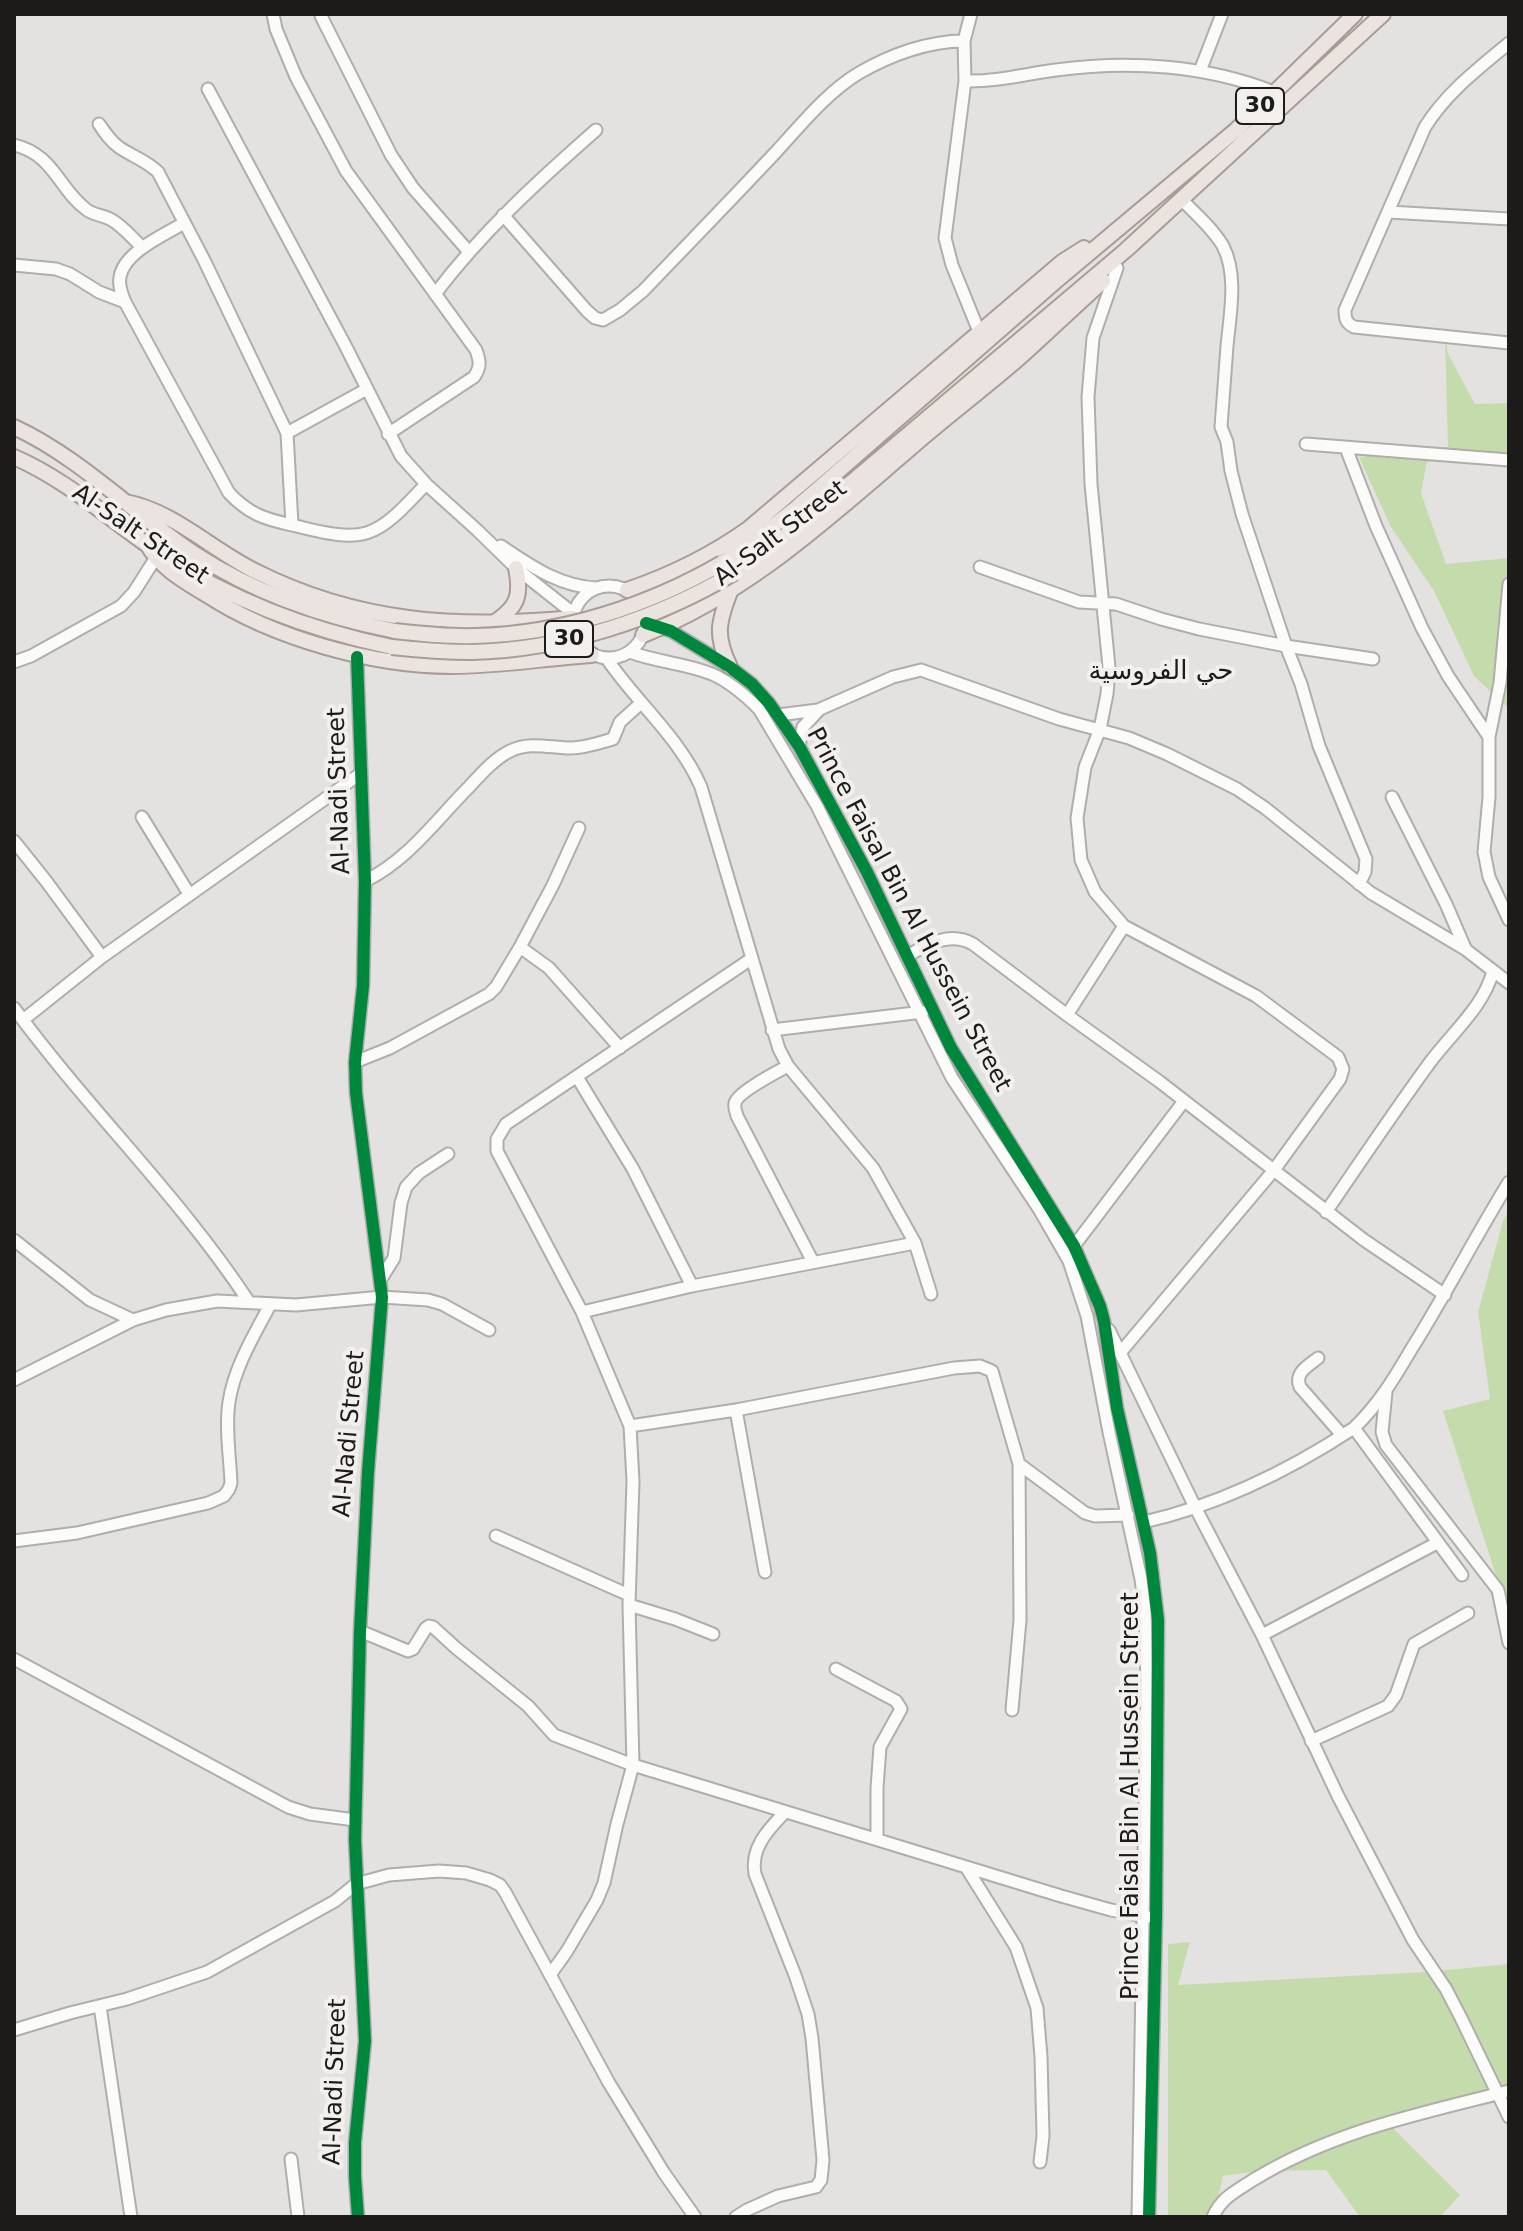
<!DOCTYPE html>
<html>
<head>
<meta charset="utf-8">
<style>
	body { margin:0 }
	#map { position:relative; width:1523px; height:2231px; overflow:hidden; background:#e4e2e0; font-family:"DejaVu Sans",sans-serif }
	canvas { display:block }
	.frame { position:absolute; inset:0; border:16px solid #1c1b1a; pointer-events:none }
</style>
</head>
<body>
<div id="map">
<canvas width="1523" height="2231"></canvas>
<div class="frame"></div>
</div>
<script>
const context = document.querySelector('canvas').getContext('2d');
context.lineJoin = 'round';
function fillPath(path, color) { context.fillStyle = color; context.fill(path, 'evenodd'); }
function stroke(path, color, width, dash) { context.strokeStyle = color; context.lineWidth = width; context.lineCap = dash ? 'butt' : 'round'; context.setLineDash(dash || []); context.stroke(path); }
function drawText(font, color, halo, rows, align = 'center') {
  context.font = font + ' "DejaVu Sans",Vazirmatn,sans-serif'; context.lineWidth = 8; context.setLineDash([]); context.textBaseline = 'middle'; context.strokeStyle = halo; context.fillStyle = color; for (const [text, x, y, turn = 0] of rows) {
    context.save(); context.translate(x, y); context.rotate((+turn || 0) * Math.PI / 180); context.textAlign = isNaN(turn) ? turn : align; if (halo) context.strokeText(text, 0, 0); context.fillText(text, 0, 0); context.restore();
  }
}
const green = new Path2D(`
	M1445,335l3,19 27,50 34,-1v49l-82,10 -6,31 25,71 63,-6v151l-35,-33 -40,-85 -43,-64 -32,-70 89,-10z
	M1509,1210v406l-66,-205 47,-12 -12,-87 25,-91z
	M1190,1942l-12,43 247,-13 84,-8v157l-16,-26 -109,24 76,76 -20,22h-80l-34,-47 -66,1 -37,5 -9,41h-46v-273z`);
const minor = new Path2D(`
	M273,14l3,15 20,48 50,94 130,179c4,11 5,17 -2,27l-86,57
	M321,16l70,139 22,33 56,64
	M964,41l7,-27
	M1509,43c-31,26 -62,49 -84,84l-80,183c0,9 1,13 9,17l155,16
	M1200,71l22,-57
	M965,81l-20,157 7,27 28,69
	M208,89l137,256 56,111 25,28 51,46 39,38 58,46
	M99,124c6,9 12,18 21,24 14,9 27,13 38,24l46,88 83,173
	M14,145c40,9 45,45 73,65 7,5 15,5 23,9 12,6 22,19 32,28
	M1181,199c14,14 32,30 42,47 15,29 7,68 4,100 -2,27 -4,54 -6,81l6,15 4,29 11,43 44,132 15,38 18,62 47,113 -1,13 -6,12
	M1389,212l120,7
	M503,215l84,96 8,7 8,2 17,-10 23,-19c44,-46 88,-91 132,-138 25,-27 52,-61 84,-80 31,-18 69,-32 105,-32l1,40c31,1 60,-7 91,-11 73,-10 150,-5 218,22
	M184,223c-20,12 -60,29 -64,54 -2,9 2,17 5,25l104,191c20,21 35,26 63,32l-5,-92 80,-44
	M14,265l42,4 14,5 29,18 26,10
	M1117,268l-24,70 -5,59 3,87 18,183 -2,27 -7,35 -15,38 -8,51 4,42 14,32 29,34 132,70 82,61 5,12 -3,10 -66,91 -154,183
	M435,294c47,-62 103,-113 161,-164
	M1306,444l203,16
	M1346,448l30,78 46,102 26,48 41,61
	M292,525c75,19 82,15 134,-41
	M501,546c30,20 59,41 96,42
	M980,567l99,35 37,2 45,15 38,10 87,17 87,13
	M1509,584l-9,99 -11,54v60l-5,55 5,25 20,43
	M573 622a36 36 0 1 1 72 0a36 36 0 1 1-72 0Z
	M646,623l25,8 59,36 22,17 17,19 30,43 68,126 84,176 123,198 26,60 4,15 13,87 33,145 8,67 -2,298 -7,299
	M630,652c26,10 55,11 82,22 18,8 33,21 47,35l58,97 135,272 87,131 30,52 18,55 22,116 32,147 4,32 2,74 -9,532
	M357,657l8,224 -2,105 -8,76 1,31 26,204 -14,175 -8,159 -5,209 10,201 -10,101v35l3,40
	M607,659c30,44 73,79 94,128l78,262 9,17 85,102 42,75 16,51
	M14,662l17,-6 90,-50 13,-14 21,-33
	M778,715l40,-5 75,-33 28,-7 138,49 70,19 38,16 70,35 28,19 106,85 94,56 44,34
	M799,746l4,-19 15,-16
	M1392,797l54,107 19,44
	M142,817l47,77
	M14,841l32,40 56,76
	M365,881c43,-21 70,-60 104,-94 12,-13 25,-28 41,-36 20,-10 40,-3 61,-3 14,0 28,-5 42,-9l7,-17 21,-19
	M520,947l33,-62 26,-57
	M907,956c21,-12 43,-25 66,-12l94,71 93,67 204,158 81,55
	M751,959l-245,165 -9,15v12l85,161 48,114 3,55 -4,124 4,160 428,131 50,14 37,7
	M14,1008c74,101 166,189 235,294
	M1067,1015l57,-89
	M23,1020l79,-63 258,-183
	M772,1030l151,-18
	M355,1062l35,-14 99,-54 7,-7 24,-40 29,21 71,80
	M788,1066c-11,6 -50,26 -53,37 -1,5 1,8 2,13l76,146
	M577,1077l56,92 59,117
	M1326,1212c35,-51 69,-102 105,-151 22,-29 53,-55 62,-90
	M14,1240l76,60 43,20 33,-10 51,-9 79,4 86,-8 46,3 14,4 47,26
	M1074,1246l110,-145
	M381,1279l13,-21 7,-55 5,-16 13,-14 29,-19
	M582,1312l110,-26 223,-43
	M1109,1330l86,177 67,128 76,161 75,144 33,49 15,29 48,99
	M1318,1358c-10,8 -24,15 -18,29l42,48
	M14,1380l119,-60
	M1386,1392l-4,40 4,13 112,145 11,53
	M736,1410l29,162
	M630,1426l106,-16 218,-42 26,-2 12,5 27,93 1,156 -8,90
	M1354,1428c25,-24 41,-51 58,-80 34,-54 63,-111 97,-166
	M1019,1464l66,49 10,3 33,-1
	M1144,1522c75,-17 146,-52 210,-94l108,147
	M496,1536l133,59
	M14,1541l63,-8 131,-30 16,-7 5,-7 2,-6c-1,-26 -6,-55 -2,-81 5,-34 25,-67 41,-97
	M629,1605l46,14 38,15
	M360,1631l48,20 5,-2 13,-21 3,-2 4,1 23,21 72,58 26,29 79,30 -16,59 -13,59 -7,17 -30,51 -17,24
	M1262,1635l175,-92
	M14,1659l274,148 22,7 45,6
	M836,1669l60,32 5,8 -21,38 -3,41v51
	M1311,1741l77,-35 8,-11 18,-51 54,-31
	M966,1867l50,80 21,61 4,49 2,79 -3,26
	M100,2006l31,211
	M14,2030l56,-17 57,-14 80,-27 128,-71 21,-17 33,-9 50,-4 27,2 24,7 10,5 5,7 104,191 55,90 31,44
	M291,2159l7,58
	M736,2217l11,-7 31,-14 38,-9 5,-7 2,-20 -11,-122 -4,-24 -13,-39 -40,-101c-5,-26 13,-44 30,-62
	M1213,2217c8,-19 23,-26 40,-37 80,-49 166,-66 256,-89`);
const major = new Path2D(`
	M14,427c67,31 120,87 181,127 61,40 129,63 200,77
	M14,457c53,23 95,62 142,94 74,49 150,78 236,96
	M125,502c47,8 87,48 130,69 103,52 204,58 318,47
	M147,544c13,24 37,37 60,51 66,43 165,71 244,71 48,0 94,-8 141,-11
	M722,563l28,-19 45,-35 261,-228 180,-151 119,-116
	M734,573l74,-54 318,-269 257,-236
	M627,590c44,-15 83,-34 121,-61l314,-267 22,-14
	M492,624c25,-16 30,-27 24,-56
	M643,635c102,-40 181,-113 263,-183 36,-32 75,-61 112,-93 28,-25 56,-52 85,-78
	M730,667c-15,-31 -12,-44 0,-75`);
const majorBridge = new Path2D(`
	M395,631c26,3 53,6 80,5 86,-2 173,-30 247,-73
	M392,647c27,3 53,5 80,5 91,-2 185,-33 262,-79`);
const cycleway = new Path2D(`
	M646,623l25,8 59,36 22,17 17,19 30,43 68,126 84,176 123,198 26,60 4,15 13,87 33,145 8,67 -2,298 -7,299
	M357,657l8,224 -2,105 -8,76 1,31 26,204 -14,175 -8,159 -5,209 10,201 -10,101v35l3,40`);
const shields = [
	[1260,106,48],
	[569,639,48]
];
const shieldNames = [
	["30",1260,106],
	["30",569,639]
];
const streetNames = [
	["Al-Salt Street",781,534,-37],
	["Al-Salt Street",140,535,34],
	["Al-Nadi Street",340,791,-92],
	["Prince Faisal Bin Al Hussein Street",908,910,62],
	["Al-Nadi Street",350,1434,-85],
	["Prince Faisal Bin Al Hussein Street",1132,1796,-90],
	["Al-Nadi Street",336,2082,-88]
];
const neighbourhoodNames = [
	["حي الفروسية",1161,672]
];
fillPath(green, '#c4dcab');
stroke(minor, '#afaead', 15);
stroke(major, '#a99c96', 18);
stroke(minor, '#fbfbfa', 11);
stroke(major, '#eae3df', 14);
stroke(majorBridge, '#a99c96', 18, []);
stroke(majorBridge, '#eae3df', 14);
stroke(cycleway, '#00873e', 12);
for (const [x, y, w] of shields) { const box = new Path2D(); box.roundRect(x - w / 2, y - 18, w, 36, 6); context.fillStyle = '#f2efec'; context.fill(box); stroke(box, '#1c1b1a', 2); }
drawText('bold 22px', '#1c1b1a', null, shieldNames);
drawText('24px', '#1c1b1a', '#f2efec', streetNames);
drawText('26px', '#1c1b1a', '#f2efec', neighbourhoodNames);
</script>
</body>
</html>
